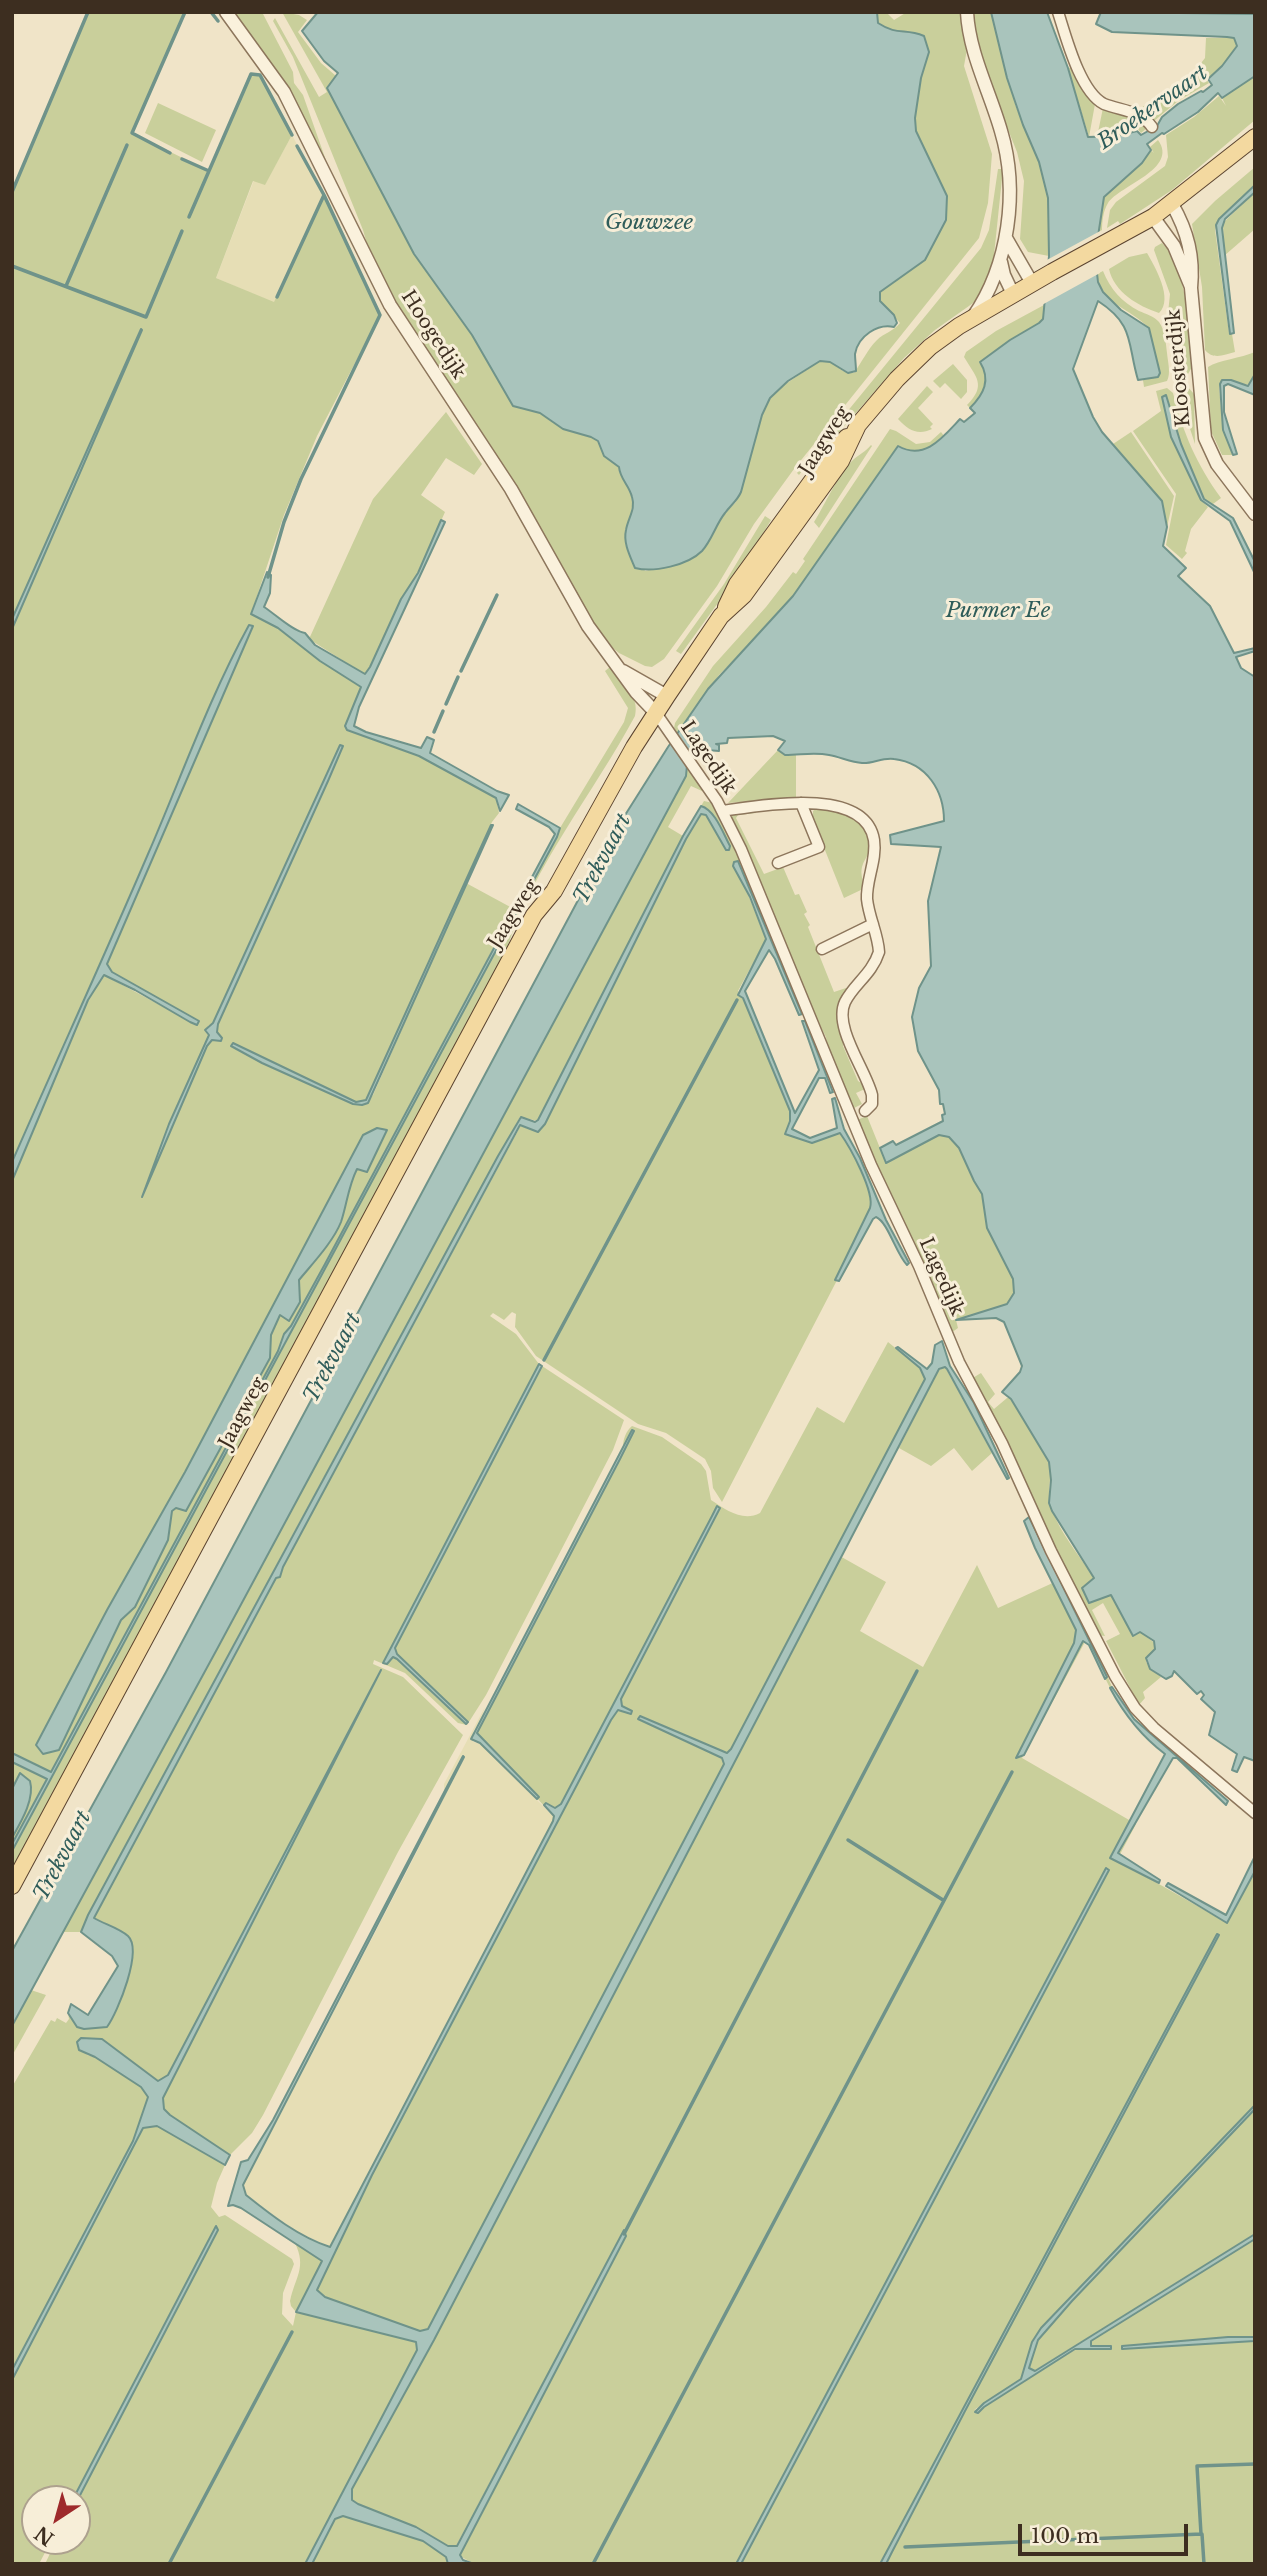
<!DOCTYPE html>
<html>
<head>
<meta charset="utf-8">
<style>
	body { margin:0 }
	#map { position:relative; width:1267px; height:2576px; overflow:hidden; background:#f0e4c8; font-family:"Libre Baskerville",serif }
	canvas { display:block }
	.frame { position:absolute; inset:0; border:14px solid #3d2e20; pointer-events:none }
	.north { position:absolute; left:21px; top:2485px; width:70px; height:70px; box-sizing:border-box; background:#f7eed8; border:2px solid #ada18e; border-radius:50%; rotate:216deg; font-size:19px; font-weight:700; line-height:28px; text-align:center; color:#3d2e20 }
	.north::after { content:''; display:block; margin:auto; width:24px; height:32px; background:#9e2a2b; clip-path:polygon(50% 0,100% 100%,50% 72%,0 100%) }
	.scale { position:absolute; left:1018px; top:2524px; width:170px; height:32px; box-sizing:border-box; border:4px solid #3d2e20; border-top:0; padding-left:9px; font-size:21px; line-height:24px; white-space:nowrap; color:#3d2e20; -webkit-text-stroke:5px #f7eed8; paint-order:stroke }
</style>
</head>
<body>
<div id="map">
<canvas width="1267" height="2576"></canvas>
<div class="frame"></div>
<div class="north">N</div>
<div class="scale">100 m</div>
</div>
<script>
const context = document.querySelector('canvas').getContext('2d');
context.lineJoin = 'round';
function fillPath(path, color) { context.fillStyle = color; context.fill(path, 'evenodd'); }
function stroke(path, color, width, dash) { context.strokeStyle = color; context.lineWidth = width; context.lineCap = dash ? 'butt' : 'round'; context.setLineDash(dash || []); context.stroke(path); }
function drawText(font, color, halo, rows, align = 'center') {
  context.font = font + ' "Libre Baskerville",serif'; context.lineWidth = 6; context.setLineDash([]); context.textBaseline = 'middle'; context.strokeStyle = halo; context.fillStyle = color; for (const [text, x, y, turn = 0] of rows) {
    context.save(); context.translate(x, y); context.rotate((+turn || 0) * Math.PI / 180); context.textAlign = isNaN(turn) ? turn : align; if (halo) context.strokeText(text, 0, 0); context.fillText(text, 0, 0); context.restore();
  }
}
const farmland = new Path2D(`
	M292,135l32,60 -50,108 -58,-25 38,-98 11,4z
	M485,1707l-3,10 -9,15v10l7,1 77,77 -227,427 -33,-15 -51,-37 -3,-9 163,-313 58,-116 -1,-1 -19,35v-7z`);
const green = new Path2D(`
	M88,12h97l-53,121 77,38 42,-97 9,1 32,60 -27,50 -12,-4 -37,97 58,24 50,-107 56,120 -63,121 -33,79 -33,99 27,14 42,33 41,26 -16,39 2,4 72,26 77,42 3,15 -7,9 -126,278 -10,2 -124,-59 30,20 91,41 9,1 11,-10 93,-212 48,26 -223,418 -7,7 -6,17 -227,422 -39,-20v-572l76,-182 10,-18 6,-6 93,50 2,-4 -87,-49 -6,-8 147,-337 -23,34 -106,248 -112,253v-970zM340,745l3,1 -15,35 -110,243 -1,8 4,8h-9l-5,6 -58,134 20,-56 40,-89 -1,-9 5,-3zM377,1128l10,3 -20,40 -10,-2c-9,17 -10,35 -16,53 -8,20 -28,41 -42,58l1,22 -11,19 -9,-7 -9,21 -1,23 -84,152 -10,-2 -4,3 -4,29 -33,66 -14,14 -78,134 -7,-9 71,-135 78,-138 178,-337z
	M231,12h31l31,60 1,11 9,12 26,74 19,43 -29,-56z
	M282,12l17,3 8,5 -9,12 23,31 15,13 -8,12 86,166 58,81 41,71 27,7 23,16 28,8 7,4 6,15 15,11c1,9 5,12 9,20 8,16 3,29 -3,44l20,40 45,-11 12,-9 23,-38 11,-11 26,-87 8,-17 8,-9 42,-28 10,1 13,9 11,2c8,-11 13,-23 23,-33 7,-7 17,-9 23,-17l-20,-22v-9l45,-32 21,-40 -8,-42 -22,-47 -1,-13 6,-40 8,-26 -6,-16c-18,-7 -26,-1 -45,-13l-1,-11h9l8,8 13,-8h55l5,37 -3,17 28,88 -4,49 -9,35 -185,231 -40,55 -37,62 -53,73 -12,8 -7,-1 -26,-13 -11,-9 -22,-31 -58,-105 -133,-204 -23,-43 -9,-31 -70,-173 -20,-36 2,-3 44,79 8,-5z
	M974,12h17l25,95 23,55 6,20 3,16 1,58 -21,-4 -8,-13 4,-58 -7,-29 -24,-60 -10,-34 -8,-26z
	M1206,38h28l3,8 -15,20 -14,13 -7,-7 8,11 -31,18 -24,20 -3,-7 -10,-6 53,-36 11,-14z
	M1073,67l22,37 -6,33 -21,-69z
	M1255,76v44l-83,70 -52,34 -2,-3 -11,7 3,-18 6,-8 49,-36 3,-9 -2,-22 28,-18 25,-21 7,10 -4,-8z
	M158,103l58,27 -14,32 -57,-29z
	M1103,108l29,8 15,12 -6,5 -7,-9 3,7 -21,6h-19z
	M1158,140c21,29 -38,45 -50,63 -5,8 -6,19 -6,28l-4,2 6,-36 38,-34 9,-13 3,3 -4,-6z
	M1255,167v18l-36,34 -4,11 14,103 3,1 3,18c-11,3 -22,8 -30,-2l-3,-63 -10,-63 23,-23z
	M998,169h5l-11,105 -16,27 -41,29 -31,28 -91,104 -3,-1 -11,14 -2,-2 184,-225 8,-18z
	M1255,192v37l-31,27 -1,-33z
	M1162,243c26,25 27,89 30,124l-4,7 -8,4 -5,-2 -8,-53 3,-29 -16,-44 1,-3z
	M1147,253c8,14 27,46 12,60 -21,-7 -45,-21 -50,-44l20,-12z
	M1103,271c7,18 19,31 36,40 7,3 15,5 20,11 6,8 7,22 8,31 1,10 4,20 0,28l-23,6 -1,-7 15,-3 2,-4 -11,-45c-19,-20 -47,-23 -52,-54z
	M1044,305l-1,14 -3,4 -30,17 -26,28c4,18 -2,28 -14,40l-3,-3c20,-20 9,-28 -3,-48l2,-5 30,-21z
	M1255,352v22l-6,11 -24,-5 -6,7 4,43 10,25h-11l-11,-24 -3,-64c11,-7 33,-9 47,-15z
	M953,364l14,16v12l-6,7 -16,-16 -5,5 -7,-7z
	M927,386l6,6 -15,16 15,16 -3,3 2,2c-14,7 -24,1 -34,-10z
	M1187,386l7,8 1,50 -17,-52 1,-5z
	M1167,388l6,5c10,40 24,72 48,105l-8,6 -9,-5 -42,-102 9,40 30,63 7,7 -17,22 -6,22 2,2 -5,6 -16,-14 10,-51 -43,-63 28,-20 -5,-20z
	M446,412l36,52 -8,11 -28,-17 -25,37 24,17 -27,61 -17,26 -31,68 -6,7 -55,-35 64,-140z
	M890,429l6,2 20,13 14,-2 11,-10 3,4c-12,11 -23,18 -41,13l-16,12 -94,135 -15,19 -59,60 -41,59 -4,-6 1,-5 38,-57 53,-59 27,-35 3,2 9,-13 -2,-2z
	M1131,432l43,64 -7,31 -5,-26 -49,-57z
	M871,445l1,1 -53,82 -5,-6c11,-17 25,-50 40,-63 6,-5 11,-7 17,-14z
	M765,516l6,4 -32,54 -58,80 -5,-3 48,-67z
	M610,667c12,15 30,29 25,49 -42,78 -100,148 -128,232l-495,922v-19l467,-868 81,-155 64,-106 4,-14 -23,-37z
	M778,750l7,5h11v42l-68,6z
	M687,765l17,25 -2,1 -11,-5 -23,41 15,9 -145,285 -18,-4 -227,417 -212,398h-19l154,-281 440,-818 30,-57z
	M704,801l9,2 36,69 54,142 -13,-25 -19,-53 -28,-54 23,57 -28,52 5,7 47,113v10l-4,11 21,10 34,-14 35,77 -154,297 -9,-14 -2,-17 -6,-12 -39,-26 -28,-9 -102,-68 -21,-29 1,-13 -4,-2 -8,8 -11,-7 -3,3 26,18 23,30 -155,299h3l6,-6 4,2 41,40 29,23 -70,-68 -2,-6 147,-282 82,54 -11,30 -127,245 -19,30 -9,-2 -53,-50 -31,-13 -1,4 30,13 60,58 -65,117 -135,263 -11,18 -22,22 -60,-40 -6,-6 -1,-11 218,-427 -213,404 -10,6 -56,-42 -21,-1 6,17 8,2 46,30 7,9 -15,45 -121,229v-283l39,-67 4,2 2,-4 9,5 3,-4 -1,-6 9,14 7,2 23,-2c10,-14 35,-76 22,-90 -8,-8 -25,-14 -35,-19l182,-340 4,-1 3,-10 238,-442 17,7 148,-293 15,-25 5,1 20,35 4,-4 -22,-37 -7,-3z
	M817,808c23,4 60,12 52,44 -2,5 -6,10 -7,15 -2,8 2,14 1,22l-19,9 -31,-78v-9z
	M756,811v2l-18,2 -2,3 28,56 19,-7 12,28 4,-1 8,18 -3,2 6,11 -2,2 26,65 15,-5v2l-6,57 15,35 5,3 2,5 -9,4 6,11 -8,4 -27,-60 -1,-11 -14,-27 -81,-192 2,-4z
	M867,1116l19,47 53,-28 10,2 10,11 15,33 8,13 5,34 26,51 1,14 -7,11 -51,16 2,8 -7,5 -94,-213z
	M888,1342l32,26 5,11 -72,139 -15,37 48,27 -26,49 63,36 54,-102 21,43 59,-27 30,58 3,-5 22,53 -2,1 -24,-48 -64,118 114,66 -19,36 110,63 28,-52v234l-214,223 -9,14 -11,37 -47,31 10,-3 92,-58 16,1 18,-4h-19v-5l164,-102v98l-133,10v2l133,-8v223h-369l85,-165 248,-463 -2,-2 -337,630h-139l368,-694 -3,-2 -370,696h-262l-14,-8 166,-320 -2,-5 -168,315h-8l-32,-19 -57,-23 -7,-4v-9l-15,28 6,-3c31,11 86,17 106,45l-1,3h-403l11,-23h21v-40l141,-271 -2,-4 -143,273h-38v42h16l-12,23h-27v-184l131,-252 14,-2 68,39 -8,18 -6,24 8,10 6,-2 67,44 2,5 -11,29 -1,21 11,12 3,-14 -5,-6 -1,-5c5,-24 17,-33 5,-58l28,18 234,-441 -80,-87 143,-274 14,-28 -11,16c0,-8 3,-16 9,-21l30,11 39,27 5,7 5,29c15,10 32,22 49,13l57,-106 27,16zM322,2275l-6,15 9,7 95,34 7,-2 -11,13 -119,-30z
	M945,1367l47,86 -20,18 -18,-23 -23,18 -32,-18 39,-77z
	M981,1373l14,21 -7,8 6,7 13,-11h3l39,64c3,12 0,21 0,33 1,26 31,61 45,83v2l-11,6 21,12 7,-3 22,41 7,-4 16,12 -1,5 -9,13 15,15 -18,15 2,6 -6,7 -33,-64 14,-7 -17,-31 -11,7 13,26 -7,-1 -53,-104 -16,-42 -58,-110z
	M12,1762l35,17 -35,65v-6l11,-19 9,-32 -12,-14 -8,16z
	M31,1990l15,5 -34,61v-30z
	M1255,2109v125l-221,137 -6,-3 10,-28 34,-39z`);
const water = new Path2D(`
	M318,12h559l1,11c20,13 26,5 46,13l5,16 -8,26 -6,40 1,13 31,65 -1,24 -21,40 -45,32v9l14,14 3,8 -3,4c-16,-4 -36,9 -39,27 0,5 1,11 1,17l-8,2 -18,-11 -10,-1 -32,20 -18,17 -8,17 -21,77c-4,9 -10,13 -16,21 -9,11 -13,27 -23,38 -14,14 -48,22 -67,17 -5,-12 -12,-25 -9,-38 2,-12 10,-21 6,-33 -3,-12 -12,-18 -13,-30l-15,-11 -6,-15 -7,-4 -28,-8 -23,-16 -27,-7 -41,-71 -58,-81 -87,-166 11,-15 -14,-12 -22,-30z
	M991,12h56l21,56 20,69c18,0 32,-1 49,-6l4,4 16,-9 5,-9 16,-13 23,-13 2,1 9,-7 -4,-6 14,-13 15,-20 -3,-8 -7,-1 -115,-5 -16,-8 5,-12 154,2v62l-33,22 -4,-5 -20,19 -34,22 -2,-1 -15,11 4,6 -9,13 -38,34 -9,59 3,26 5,10 18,18 28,18 11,45 -2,4 -20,3c-11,-37 -3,-55 -40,-79l-25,68 20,48 9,15 60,69 5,26 -4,19 23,22 -8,8 32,30 24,47 21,-5v3l-19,6 5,11 14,9v1084l-11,-4 -7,15 -5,-2 5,-16 -28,-19 6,-23 -14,-13 3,-4 -3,-4 -4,3 -23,-23 -2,5 -6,3 -16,-10 -4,-11 9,-9 -1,-8 -14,-9 -7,4 -22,-41 -22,8 -7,-15 12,-10 -42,-67 -3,-8 2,-23 -2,-18 -38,-63 -9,-7 18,-20 2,-6 -18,-44 -8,-4 -40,2 51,-16 7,-11 -1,-14 -26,-51 -5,-34 -8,-13 -15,-33 -10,-11 -10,-2 -53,28 -6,-15 13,-7 3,4 47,-24 -1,-6 3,-1 -2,-10h-3l-1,-14 -21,-39 -6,-34 7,-29 12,-22 -3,-65 13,-54 -50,-3 -1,-9 54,-14c0,-30 -17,-58 -50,-62 -11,-2 -22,5 -32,4 -11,-1 -22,-6 -33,-8 -15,-3 -28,0 -44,0l-7,-5 7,-9 -12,-5 -45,2 -1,5 -11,1 3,1v6l-12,-1 -20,15 -1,11 -30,56 -440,819 -204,375v-75l154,-279 449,-841 53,-84 40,-58 85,-93 105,-150c27,15 45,-9 62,-27l4,3 11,-9 -5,-5c14,-14 21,-28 10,-46l30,-22 29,-17 4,-4 6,-63 -1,-58 -9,-36 -16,-37 -16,-47z
	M1255,185v7l-30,27 -3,9 12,105 -4,1 -14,-109 3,-6z
	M141,329l1,1 -130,299v-10z
	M1255,374v21l-27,-11 -4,2v26l13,42 -4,1 -10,-25 -3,-46 2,-4h9l17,6z
	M1166,395l15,49 23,55 29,19 22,44v12l-25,-53 -29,-21 -30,-63 -9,-40z
	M441,520l4,2 -86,185 -5,19 12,6 55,16 6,-11 7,3 -4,13 67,38 12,4 -9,16 -4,-13 -77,-42 -72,-26 -2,-4 16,-39 -41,-26 -42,-33 -27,-14 16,-42 4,3 -1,18 -6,14c11,7 30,25 41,26l10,12 50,29 5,-7 31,-68 17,-26z
	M249,625l4,1 -146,338 5,8 87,49 -2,4 -7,-3 -55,-32 -31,-15 -16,25 -76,181v-19c45,-103 92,-205 136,-308 33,-76 61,-156 101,-229z
	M340,745l3,1 -15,35 -110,243 -1,8 5,6 -1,3 -9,-1 -5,6 -65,151 27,-73 40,-89 -4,-5 8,-7z
	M518,804l42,24 -3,9 -545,1014v-7l35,-65 -35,-17v-9l39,19 227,-421 6,-17 7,-8 34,-62 230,-430 -6,-7 -33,-18z
	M701,806c14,4 22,27 29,40l-1,4h-3l-20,-35 -5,-1 -15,25 -141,285 -7,8 -18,-7 -237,442 -3,10 -4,1 -182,340c10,6 25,10 34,18 15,14 -10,76 -21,91l-23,2 -7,-2 -9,-14 3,-9 17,11 30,-49 -6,-10 -31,-24 7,-17 410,-759 23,-39 14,5 3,-2 145,-284z
	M491,825h2l-125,278 -6,2 -9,-1 -91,-41 -31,-17 2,-3 123,59 10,-2z
	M738,861l64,153 -3,1 -24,-56 -6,-9 -24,41 50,122 24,-43 -17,-49h3l28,71 -3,1 -5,-15h-6l-27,51 18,9 27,-10 -5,-29 3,-1 9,31 16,29 26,62 23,43 -2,2c-11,-11 -19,-43 -31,-48l-3,2 -34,62 -4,-1 35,-72c5,-16 -20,-61 -30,-75l-28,10 -27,-9 5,-13v-10l-47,-113 -5,-3 28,-56 -16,-42 -17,-31 1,-4z
	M377,1128l10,2 -20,42 -10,-3c-9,18 -10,35 -16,53 -8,20 -28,41 -42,58l1,22 -11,19 -9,-6 -9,20 -1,23 -84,153 -10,-3 -4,3 -4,29 -33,67 -14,13 -62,130 -16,4 -7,-9 71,-135 78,-138 178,-337z
	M942,1341l8,25 24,37 35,75 -2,1 -60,-110 -2,-2 -6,2 -505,971 -82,149v11l6,4 58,23 32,19h9l167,-316 2,6 -166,319 3,5 11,4h-26l-2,-7 -23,-16 -80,-25 -8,3 -23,45h-7l112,-214 -1,-8 -120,-30 26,-51 -81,-53 -8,-3 -5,1 13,-44 7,-2 25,-40 190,-364 1,1 -221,428 3,10c25,20 53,42 84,52l223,-426 1,-5 -10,-11 2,-2 9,5 6,-4 151,-288 5,-10 3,2 -99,191 1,7 10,5 -1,3 -13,-4 -7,10 -239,455 -55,115 8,7 95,34 8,-2 296,-565 -2,-6 -84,-39 2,-3 87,37 4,-4 194,-370 -5,-11 -24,-20 2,-1 29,22 5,-6 3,-18z
	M539,1364l3,2 -147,282 2,6 71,68 -2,2 -69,-65 -4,-2 -6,7 -4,-1z
	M632,1430l2,1 -14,28 -143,274 62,64 -2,2 -57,-56 -9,-4z
	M1029,1517l78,160 -2,2 -16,-34 -6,-4 -59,114 -8,3 58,-115 2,-13 -41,-82 -11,-27z
	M381,1670l-218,428 1,11 6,6 60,40 -5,10 -68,-39 -14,2 -131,252v-10l121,-229 15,-44 -7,-10 -46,-30 -16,-7 -2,-8 4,-4 21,1 56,42 10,-6z
	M1112,1687l22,32 94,82 -2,4 -49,-47h-4l-55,95 42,27 -1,3 -49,-25 55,-104c-24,-18 -41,-40 -55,-66z
	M20,1773l10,8c5,18 -9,41 -18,57v-49z
	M1255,1856v15l-28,52 -61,-37 2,-3 58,32z
	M1106,1868l3,2 -368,694h-5z
	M1217,1934l2,1 -254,476 -73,141 -6,12h-6z
	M1255,2105v4l-183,192 -34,39 -9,28 6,3 220,-137v5l-164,102v5h20v3h-36l-91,58 -6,6 -3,-1 9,-9 37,-24 11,-37 9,-14z
	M216,2226l2,4 -141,271v-2h-4z
	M1228,2337h27v4l-133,8v-3z`);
const pier = new Path2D(`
	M1102,230l-4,26 2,17 -60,33 5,-45z`);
const stream = new Path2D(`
	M211,12l7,9
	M170,153l-38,-20 53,-121
	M182,159l27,12
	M12,192l76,-180
	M189,217l62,-143 9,1 32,60
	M12,266l134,51 36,-86
	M66,286l61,-141
	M277,297l47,-102
	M268,577l16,-55 17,-43 79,-164 -56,-120 -27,-49
	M461,671l36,-76
	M446,704l12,-27
	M434,732l9,-21
	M544,1360l193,-360
	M848,1840l95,60
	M624,2234l293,-563
	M1202,2534l2,30
	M905,2547l296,-13 -4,-68 58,-2
	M169,2564l123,-232
	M593,2564l419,-792`);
const minor = new Path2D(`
	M1058,12c8,25 22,80 46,92 18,7 36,6 48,23
	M656,713l61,88 24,48 130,316 48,101 40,96 43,81 49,108 64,125 20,32 19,20 101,85
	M722,811c37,-5 143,-26 152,29 3,20 -8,40 -7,59 2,19 11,35 12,53 -7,22 -25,32 -34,50 -12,25 21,68 27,93v9l-7,7
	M778,863l41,-16 -18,-44
	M822,949l51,-25`);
const tertiary = new Path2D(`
	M226,12l58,80 106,213 121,184 77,137 48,66 20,21
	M967,12c2,41 23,80 34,119 18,60 8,134 -28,186
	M1172,204c16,28 22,53 19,84l14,150 12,26 38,50
	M1153,217l21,29 17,41
	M1006,238l26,45
	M1001,262l3,13 9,19
	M623,671l44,25`);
const primary = new Path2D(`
	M726,607l11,-23 96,-132 14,-15
	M12,1886l522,-971 20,-24 80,-144 33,-51 54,-80 23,-21 97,-134 17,-36 39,-46 33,-32 29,-21 93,-54 101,-55 102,-80`);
const streetNames = [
	["Hoogedijk",433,335,57],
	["Kloosterdijk",1179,368,-95],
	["Jaagweg",825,441,-58],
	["Lagedijk",708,758,56],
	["Jaagweg",514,914,-58],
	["Lagedijk",941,1277,66],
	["Jaagweg",243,1413,-62]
];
const waterNames = [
	["Broekervaart",1153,108,-35],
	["Gouwzee",649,223],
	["Purmer Ee",998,611],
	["Trekvaart",603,859,-62],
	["Trekvaart",333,1358,-62],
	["Trekvaart",63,1856,-62]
];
fillPath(farmland, '#e6deb5');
fillPath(green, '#c9cf9b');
fillPath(water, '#a9c4bc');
stroke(water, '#6f938a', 2);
fillPath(pier, '#f0e4c8');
stroke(stream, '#6f938a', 3.5);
stroke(minor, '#8d765c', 13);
stroke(tertiary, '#8d765c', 15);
stroke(primary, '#5b4430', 18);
stroke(minor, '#faf1dc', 10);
stroke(tertiary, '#faf1dc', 12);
stroke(primary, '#f3d9a0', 16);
drawText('19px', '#3d2e20', '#f7eed8', streetNames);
drawText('italic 21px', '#2f5d5a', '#f7eed8', waterNames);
</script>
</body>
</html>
